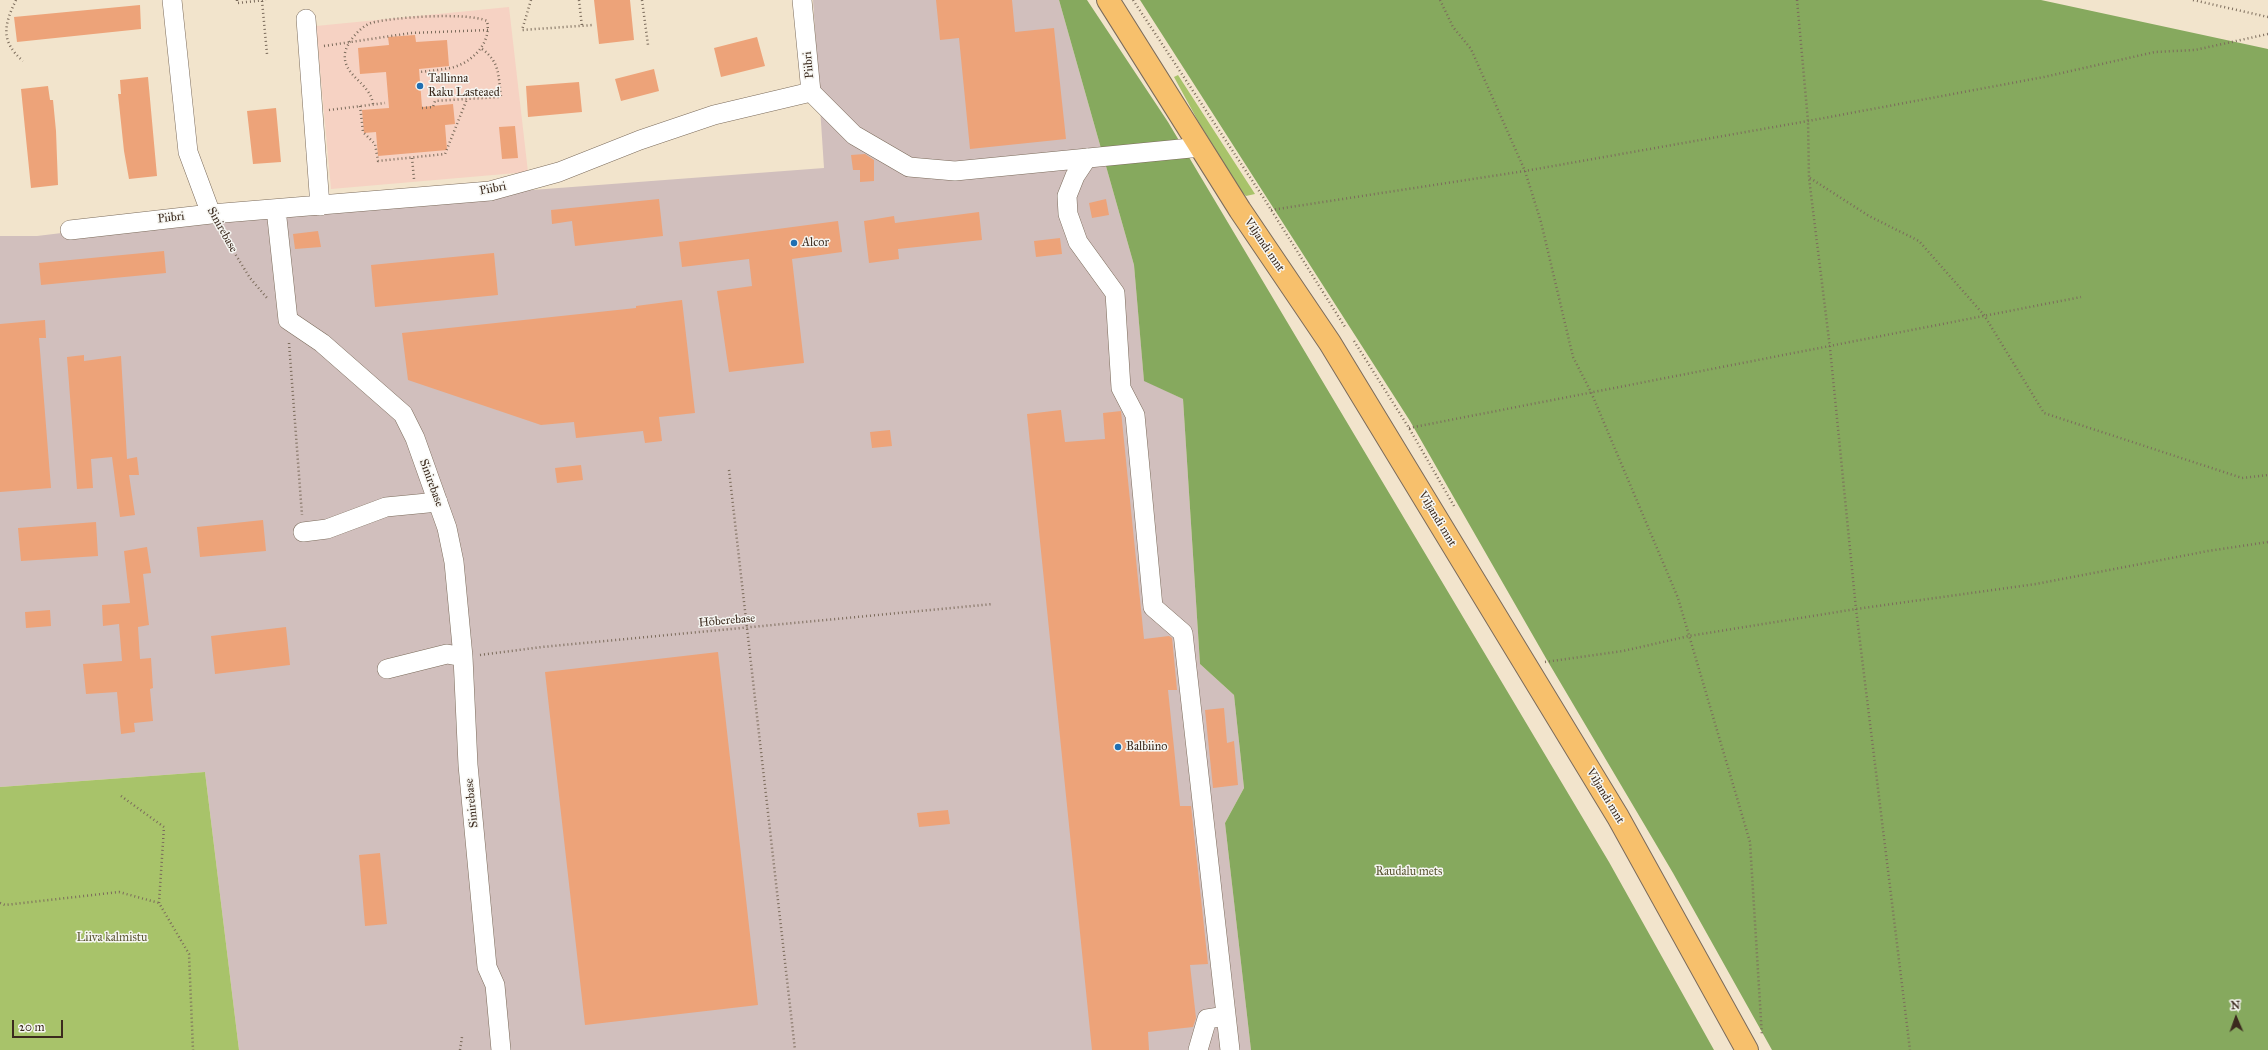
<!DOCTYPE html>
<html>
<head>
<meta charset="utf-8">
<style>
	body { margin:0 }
	#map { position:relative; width:2268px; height:1050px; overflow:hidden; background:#f2e4cc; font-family:"IM FELL Great Primer",serif }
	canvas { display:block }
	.north { position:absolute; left:2216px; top:998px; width:40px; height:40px; -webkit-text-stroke:3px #f6f6f2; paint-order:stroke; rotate:358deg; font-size:11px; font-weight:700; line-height:16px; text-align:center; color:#3b2a1e }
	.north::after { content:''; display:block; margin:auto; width:14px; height:18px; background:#3b2a1e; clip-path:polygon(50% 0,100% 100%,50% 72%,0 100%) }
	.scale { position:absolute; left:12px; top:1020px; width:51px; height:18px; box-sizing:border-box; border:2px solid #3b2a1e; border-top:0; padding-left:5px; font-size:12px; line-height:14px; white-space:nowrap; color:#3b2a1e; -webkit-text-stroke:3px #f6f6f2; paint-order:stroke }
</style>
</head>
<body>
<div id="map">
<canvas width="2268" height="1050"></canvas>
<div class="north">N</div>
<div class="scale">20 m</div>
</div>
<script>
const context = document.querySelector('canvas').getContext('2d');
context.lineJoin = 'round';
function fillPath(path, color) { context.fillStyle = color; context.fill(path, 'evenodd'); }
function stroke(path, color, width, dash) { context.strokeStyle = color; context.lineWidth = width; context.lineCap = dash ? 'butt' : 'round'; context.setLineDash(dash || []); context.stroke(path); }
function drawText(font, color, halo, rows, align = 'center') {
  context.font = font + ' "IM FELL Great Primer",serif'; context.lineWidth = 3; context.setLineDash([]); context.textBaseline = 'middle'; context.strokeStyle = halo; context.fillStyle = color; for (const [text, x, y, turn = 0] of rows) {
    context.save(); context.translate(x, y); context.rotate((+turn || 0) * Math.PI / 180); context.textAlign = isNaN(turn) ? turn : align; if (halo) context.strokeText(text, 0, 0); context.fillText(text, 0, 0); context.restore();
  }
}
const built = new Path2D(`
	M509,7l19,165 -197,17 -15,-163z`);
const industrial = new Path2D(`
	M813,0h246l75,265 10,115 39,19 17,265 34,31 10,93 -19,35 26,227h-1012l-34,-278 -205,15v-551h37l190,-23 597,-45z`);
const green = new Path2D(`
	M1178,75l77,119 -9,2 -5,-5 -43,-70 -24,-44z
	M205,772l34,278h-239v-263z`);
const forest = new Path2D(`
	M1059,0h28l81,122 441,740 105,188h-463l-26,-227 19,-35 -10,-93 -34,-31 -17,-265 -39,-18 -10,-116z
	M1140,0h901l227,49v1001h-496l-99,-177 -126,-213 -137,-239z`);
const building = new Path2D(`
	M594,0h36l4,40 -35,4z
	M936,0h76l3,32 39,-4 12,111 -96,10 -11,-111 -19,2z
	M140,5l1,24 -124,13 -3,-25z
	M415,35l1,7 31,-2 2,26 -30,3 3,38 31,-3 2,20 -10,1 2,25 -69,6 -2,-24 -12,1 -2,-23 27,-2 -3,-36 -26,2 -2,-26 31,-3 -1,-8z
	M757,37l8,29 -44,11 -7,-29z
	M654,69l5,22 -38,10 -6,-22z
	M148,77l9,99 -28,3 -5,-28 -6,-57h3l-1,-14z
	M579,82l3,30 -54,5 -2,-31z
	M48,86l2,14h3l3,31 2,54 -27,3 -10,-99z
	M276,108l5,54 -28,2 -6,-53z
	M515,126l3,32 -16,1 -3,-32z
	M865,154l9,6v21l-14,1v-12h-7l-2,-15z
	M659,199l4,37 -88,10 -3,-25 -20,3 -1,-14z
	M1106,199l3,16 -17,3 -3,-15z
	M979,212l3,28 -84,9 1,10 -30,4 -5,-42 30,-5 1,7z
	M838,221l4,31 -50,7 12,104 -75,9 -12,-81 35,-5 -3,-27 -67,8 -3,-25z
	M318,231l3,16 -26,2 -2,-15z
	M1060,238l2,16 -26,3 -2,-16z
	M164,251l2,22 -125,12 -2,-22z
	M494,253l4,42 -123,12 -4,-42z
	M682,300l13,113 -36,4 3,24 -17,2 -2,-12 -67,7 -2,-16 -33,3 -133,-45 -6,-47 234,-25v-2z
	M45,320l1,18h-7l12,150 -51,4v-168z
	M84,355v6l37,-5 6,103 10,-2 2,18h-10l6,40 -15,2 -8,-60 -21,2 2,29 -16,1 -10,-132z
	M1061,410l4,32 40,-3 -2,-26 18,-2 23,228 25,-3 3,2 5,52h-9l12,116h11l17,158 -18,1 6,53 -3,9 -45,5 1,18h-57l-65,-636z
	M890,430l2,16 -20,2 -2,-16z
	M581,465l2,15 -26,3 -2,-15z
	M263,520l3,31 -66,6 -3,-30z
	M96,522l2,34 -77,5 -3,-33z
	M147,547l4,26 -8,1 6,51 -11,2 2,32 11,-1 2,30 -3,1 3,32 -19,2 1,9 -14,2 -4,-42 -31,2 -3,-30 39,-3 -3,-37 -16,2 -1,-21 28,-2 -6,-52z
	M50,610l1,16 -25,2 -1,-16z
	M286,627l4,38 -75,9 -4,-38z
	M718,652l40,353 -173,20 -40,-353z
	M1224,708l3,35 7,-2 4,44 -25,3 -8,-78z
	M948,810l2,14 -31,3 -2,-14z
	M380,853l7,71 -22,2 -6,-71z`);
const path = new Path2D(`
	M16,0c-12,25 -16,41 7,61
	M237,0v3l29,-3
	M531,0l-9,30 71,-5
	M579,0l3,27
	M642,0l6,45
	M1133,0l130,197 82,130
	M1440,0l13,27 18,22 54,122 16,51 32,135 18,35 87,206 72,244 12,194
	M1797,0l11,121 1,57 21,170 26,261 54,441
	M2193,0l75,17
	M262,1l5,53
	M324,46l87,-13 78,-3
	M482,49c18,13 16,26 19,47
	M373,104c-3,-22 -31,-28 -28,-51 2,-11 15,-26 26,-30 20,-6 98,-11 116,-2 5,22 -16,43 -37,47 -10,2 -21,3 -31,4
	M360,106l3,26 12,12 3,17 67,-7 22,-55
	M422,108l11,-1 2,-6 65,-4
	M329,110l56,-7
	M412,158l2,21
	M1810,178l59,38 50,25 65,74 60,98 198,65 26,-3
	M1271,210l254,-39 283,-50 236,-44 111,-25 40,-2 73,-16
	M221,231l29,47 17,20
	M1354,341l55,87 45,78
	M289,343l13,172
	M1409,428l672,-131
	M729,470l66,580
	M480,655l62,-8 451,-43
	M1545,662l78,-11 66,-15 167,-27 180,-25 172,-33 60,-9
	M121,796l43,31 -5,76 30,51 4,96
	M0,903l5,2 114,-13 40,11
	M460,1050l2,-13`);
const minor = new Path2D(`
	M172,0l16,152 23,62
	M802,0l9,92
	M306,19l14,187
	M811,92l43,43 55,32 46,4 246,-24
	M1087,158l-12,18 -8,20 1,18 10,28 37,51 6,95 14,27 18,192 30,26 47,417
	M276,209l12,111 34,23 81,71 12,24 32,90 7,34 9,95 5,108 19,202 8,18 6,65
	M70,230l141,-16 279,-23 69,-19 81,-32 74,-25 97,-23
	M303,532l24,-3 59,-22 52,-5
	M387,669l60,-15 16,3
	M1198,1050l9,-31 19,-3`);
const major = new Path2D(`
	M1108,0l132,210 90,133 288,474 129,233`);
const markers = [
	[420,86,4,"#1f6fb2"],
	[794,243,4,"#1f6fb2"],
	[1118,747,4,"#1f6fb2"]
];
const streetNames = [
	["Piibri",809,65,-95],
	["Piibri",493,189,-11],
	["Piibri",171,218,-6],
	["Sinirebase",222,230,61],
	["Viljandi mnt",1264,245,56],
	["Sinirebase",431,483,70],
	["Viljandi mnt",1437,519,59],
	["Hõberebase",727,621,-5],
	["Viljandi mnt",1605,796,59],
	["Sinirebase",472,803,-96]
];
const poiNames = [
	["Tallinna",428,79],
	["Raku Lasteaed",428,93],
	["Alcor",802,243],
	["Balbiino",1126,747]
];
const parkNames = [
	["Raudalu mets",1409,872],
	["Liiva kalmistu",112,938]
];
fillPath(built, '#f6d2c3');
fillPath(industrial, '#d1bfbd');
fillPath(green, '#a8c36a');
fillPath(forest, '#86a95e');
fillPath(building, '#eda379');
stroke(minor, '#7b6b5b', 20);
stroke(major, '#7b6b5b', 24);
stroke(path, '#7b6b5b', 2.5, [1, 3]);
stroke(minor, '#fff', 19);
stroke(major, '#f7c06c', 22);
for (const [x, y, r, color] of markers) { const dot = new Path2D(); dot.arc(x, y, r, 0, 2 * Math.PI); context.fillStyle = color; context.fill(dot); stroke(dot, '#f6f6f2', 1.5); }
drawText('12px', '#3b2a1e', '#f6f6f2', streetNames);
drawText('12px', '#3b2a1e', '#f6f6f2', poiNames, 'left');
drawText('12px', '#5c5835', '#f6f6f2', parkNames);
</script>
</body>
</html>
